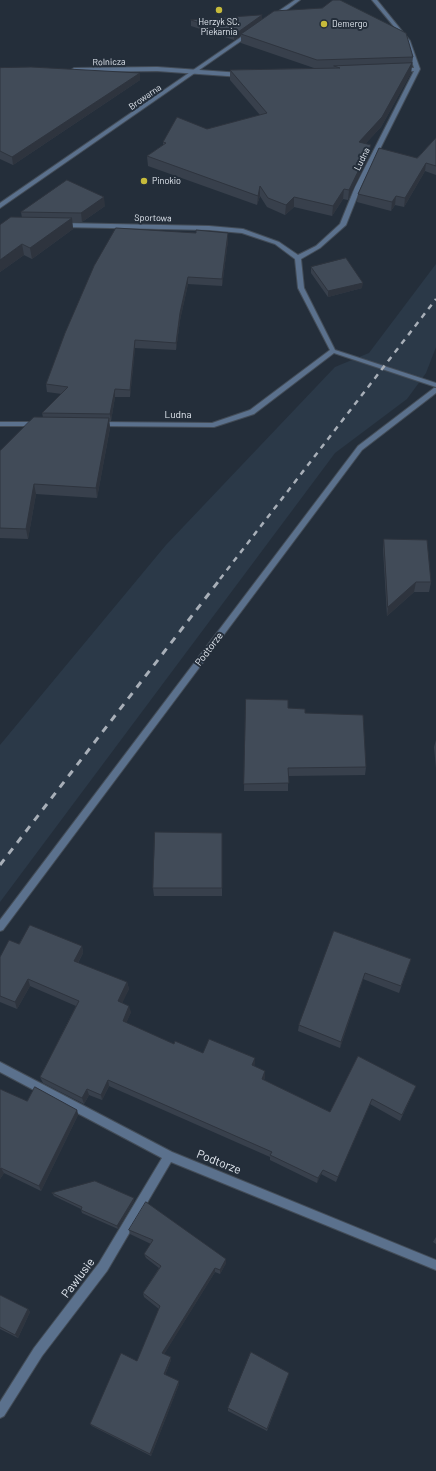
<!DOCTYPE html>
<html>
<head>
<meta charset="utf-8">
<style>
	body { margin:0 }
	canvas { display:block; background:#242e3a }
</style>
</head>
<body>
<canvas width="436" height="1471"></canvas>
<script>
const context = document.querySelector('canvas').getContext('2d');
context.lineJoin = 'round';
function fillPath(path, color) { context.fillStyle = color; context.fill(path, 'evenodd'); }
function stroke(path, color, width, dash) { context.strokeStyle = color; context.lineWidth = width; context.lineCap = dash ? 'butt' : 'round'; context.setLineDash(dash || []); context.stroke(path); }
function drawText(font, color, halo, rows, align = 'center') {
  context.font = font + ' Barlow,sans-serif'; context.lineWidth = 4; context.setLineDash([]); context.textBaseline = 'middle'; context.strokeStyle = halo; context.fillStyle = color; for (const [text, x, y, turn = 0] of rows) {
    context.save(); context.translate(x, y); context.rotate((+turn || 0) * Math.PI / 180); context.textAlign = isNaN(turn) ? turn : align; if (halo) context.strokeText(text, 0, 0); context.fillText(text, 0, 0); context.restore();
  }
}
const built = new Path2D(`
	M436,264v83l-10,26 -19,26 -72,54 -335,449v-157l166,-200 169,-178 34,-14z`);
const minor = new Path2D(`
	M372,0h5l33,41 10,28 -59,118 -15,38 -26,23 -19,11 3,29 31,62 101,33v4l-102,-34 -80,61 -40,13 -117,-1v-4h2l113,1 38,-13 80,-60 -32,-62 -3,-29 -20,-15 -33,-11 -33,-3 -147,-3 -3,-2 3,-2 147,3 34,3 36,13 19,13 18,-9 24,-22 15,-37 59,-116 -12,1 -3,-2 3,-2h12l-8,-27z
	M157,67l84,6 3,2 -3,2 -84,-6 -83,1 -3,-2 3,-2z
	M434,388h2v5l-74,57 -359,480 -3,1v-11l358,-474z
	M0,422h37l3,2 -3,2h-37z
	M0,1062l172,90 264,108v10l-265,-108 -64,109 -65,85 -38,60 -4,2v-16l34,-54 65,-85 63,-105 -162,-86z`);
const tertiary = new Path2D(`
	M295,0h5l-23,17h-4v-2z
	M247,33l4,1 -251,174v-5z`);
const railFar1 = new Path2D(`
	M220,579l216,-280`);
const rail = new Path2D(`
	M0,865l221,-287`);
const wall = new Path2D(`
	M262,15v4l151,38 -2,16 -30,54 -16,17 5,11 -22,45 -5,-1 -11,17 -38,-9 -9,8 -18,-8 -7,-11 -3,9 -109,-39 -1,-10 16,-11v-3l97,-27 -30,-35v-10l84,-2 -73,-25v-8l-7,5 -43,-14v-6z
	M0,68l140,5v7l-127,85 -13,-6z
	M436,138v37l-11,-4 -21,36 -9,-2 -4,6 -34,-9 1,-8 59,-36z
	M105,206l-23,16h-10l1,7 -41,30 -8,-4 -24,17v-47l22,-7 -1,-6z
	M196,233h32v7l-6,46 -34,-2 -8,36 -4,30 -41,-2 -5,49h-15l-4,24h-2l1,7 -13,70 -61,-4 -8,45 -28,-1v-87l43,-34 -1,-4 20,-19 -15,-2 -1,-8z
	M311,267l51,21 -34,9 -17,-24z
	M384,539l47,43 -2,10h-15l-27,24 -4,-67z
	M246,699l42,9 17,5 61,54 -1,8 -77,1v15h-44z
	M436,740v28l-2,-21z
	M222,833v63h-68l-1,-8z
	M334,931l77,28 -12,34 -36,-14 -23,69 -42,-17 1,-6z
	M19,944l63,2 1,7 -5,10 49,19 2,7 -7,13 9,10 -5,11 48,21 29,9 52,5 -1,7 11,12 -1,3 66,32 28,-56 58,30 -16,35 -30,-17 -34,78 -15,-8 -4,9 -47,-23v-3l-161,-71 -7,14 -13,-5 -5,9 -41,-21 -3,-6 36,-71 -46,-20 -13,23 -17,-7v-45z
	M0,1089l27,12 50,9 1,5 -37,76 -37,-18 -4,6z
	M52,1193l82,8 -16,28 -36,-16 -1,-3v-1l-27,-13z
	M129,1230l97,33 -6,11 -5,-2 -51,82 7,3v3l-6,15 14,9 -28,72 -59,-30 -2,-2 47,-63 22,-52 -15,-12 -1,-4 16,-25 -13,-10 -2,-4 7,-10 -21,-10z
	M436,1237v7l-3,-2z
	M0,1295l28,14 2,3 -12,26 -18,-9z
	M289,1373l-22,58 -39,-20v-3z`);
const shadedWall = new Path2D(`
	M262,15v6l-21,13v1l-7,5v-5z
	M412,63l-1,10 -30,54 -23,25 1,-10z
	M140,73v7l-127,85 -1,-8z
	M371,145l-1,10 -22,45 1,-10z
	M426,163l-1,8 -21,36 1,-9z
	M260,186v10l-3,9 1,-9z
	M344,189l-1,10 -11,17 1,-10z
	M396,196l-1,9 -4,6 1,-9z
	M104,197l1,9 -23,16 -1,-9z
	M294,197v10l-9,8 1,-10z
	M72,218l1,11 -41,30 -2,-11z
	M228,233v7l-6,46v-7z
	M22,244l2,11 -24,17v-12z
	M188,277v7l-8,36 -4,30v-7l4,-30z
	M363,283l-1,5 -34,9v-6z
	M135,340v8l-5,49v-7z
	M115,389v8l-4,24 -1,-7z
	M109,418l1,10 -13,70 -1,-10z
	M34,484l2,10 -8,45 -2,-10z
	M416,582l-2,10 -27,24 1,-9z
	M82,946l1,7 -8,15 -1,-7z
	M365,973l-25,75 1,-6z
	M28,979l2,7 -13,23 -2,-7z
	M127,982l2,7 -9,19 -2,-7z
	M129,1006l2,6 -7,16 -1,-7z
	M255,1058v6l-3,7v-6z
	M265,1071v6l-3,8v-6z
	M108,1080l1,6 -7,14 -1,-5z
	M87,1089l2,6 -5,9 -2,-6z
	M372,1099l-2,5 -34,78 2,-5z
	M77,1110l1,5 -37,76 -2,-5z
	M1,1168l3,5 -4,6v-10z
	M323,1170l-2,4 -4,9 1,-5z
	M134,1198v3l-16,28 -1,-3z
	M226,1259v4l-6,11v-4z
	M215,1268v4l-52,84 -1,-3z
	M28,1309l2,3 -12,26 -3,-3z
	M171,1357v3l-7,17v-3z
	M179,1381v3l-28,72 -1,-2z`);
const building = new Path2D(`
	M333,0h7l66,33 7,24 -96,3 -76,-26 33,-23 48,-3z
	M262,15l-28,20 -43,-15z
	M412,63l-30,54 -23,25 12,3 -22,45 -5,-1 -11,17 -39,-9 -8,8 -18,-7 -8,-12 -2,10 -111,-40 19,-13 -3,-1 14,-25 30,12 60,-16 -37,-43 110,-2 -6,-2z
	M31,67l109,6 -128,84 -12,-6v-83z
	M436,138v28l-10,-3 -21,35 -9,-2 -4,6 -34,-8 21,-46 38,10z
	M67,180l37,17 -23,16 -60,-1z
	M11,217l61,1 -42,30 -8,-4 -22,16v-35z
	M116,228l80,5v-3l32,3 -6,46 -34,-2 -8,36 -4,30 -41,-3 -5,50 -15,-1 -5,25 -68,-1 26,-26 -22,-3 19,-51 29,-67z
	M346,258l17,25 -35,8 -17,-24z
	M34,417l75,1 -13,70 -62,-4 -8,45 -26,-1v-77z
	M384,539l43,1 4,42h-15l-28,25z
	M246,699l42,1v8l17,1v4l58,2 3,52 -78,1 1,15 -45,1z
	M155,832l67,1v55h-69z
	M30,925l52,21 -8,15 53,21 -9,19 11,5 -6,15 51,23 1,-3 28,12 6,-14 46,19 -3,7 13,6 -3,8 68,33 28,-56 58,30 -14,29 -30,-16 -34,78 -15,-7 -5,8 -48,-23 2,-3 -164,-72 -7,15 -14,-6 -5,9 -42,-21 39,-76 -51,-22 -13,23 -15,-6v-39l9,-17 10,4z
	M334,931l77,28 -10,27 -36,-13 -24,69 -42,-17z
	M35,1087l42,23 -38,76 -38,-18 -1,1v-80l27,12z
	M95,1181l39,17 -17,28 -36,-16 1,-3 -30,-14z
	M146,1202l80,57 -6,11 -5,-2 -53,85 9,4 -7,17 15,7 -29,73 -60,-30 31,-71 16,8 23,-55 -17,-13 18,-27 -17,-12 9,-14 -24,-10z
	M0,1295l28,14 -13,26 -15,-8z
	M251,1352l38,21 -22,56 -39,-21z`);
const markers = [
	[219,10,4,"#c7bb3b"],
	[324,24,4,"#c7bb3b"],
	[144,181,4,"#c7bb3b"]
];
const farPoinames = [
	["Herzyk SC.",219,22,"center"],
	["Piekarnia",219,32,"center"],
	["Demergo",332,24],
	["Pinokio",152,181]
];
const farStreetnames = [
	["Rolnicza",109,62,-1],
	["Browarna",145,97,-35],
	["Ludna",362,159,-63],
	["Sportowa",153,218,1]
];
const streetNames = [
	["Ludna",178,415],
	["Podtorze",209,649,-53]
];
const nearStreetnames = [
	["Podtorze",219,1162,22],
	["Pawlusie",78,1278,-53]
];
fillPath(built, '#2b3948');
stroke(minor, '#434c57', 2);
stroke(tertiary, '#434c57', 2);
fillPath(minor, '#5b718d');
fillPath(tertiary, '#5b718d');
stroke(railFar1, '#a8afb8', 2.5, [5.5, 5.5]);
stroke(rail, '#a8afb8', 3, [7, 7]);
fillPath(wall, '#38404c');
fillPath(shadedWall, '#2e343e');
fillPath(building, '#414b58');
stroke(building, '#2e343e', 1);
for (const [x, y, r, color] of markers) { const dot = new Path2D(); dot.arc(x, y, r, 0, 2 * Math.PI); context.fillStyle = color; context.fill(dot); stroke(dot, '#242e3a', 1.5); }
drawText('9px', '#e3e9f1', '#242e3a', farPoinames, 'left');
drawText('9px', '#e3e9f1', '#242e3a', farStreetnames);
drawText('10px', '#e3e9f1', '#242e3a', streetNames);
drawText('12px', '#e3e9f1', '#242e3a', nearStreetnames);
</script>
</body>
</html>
